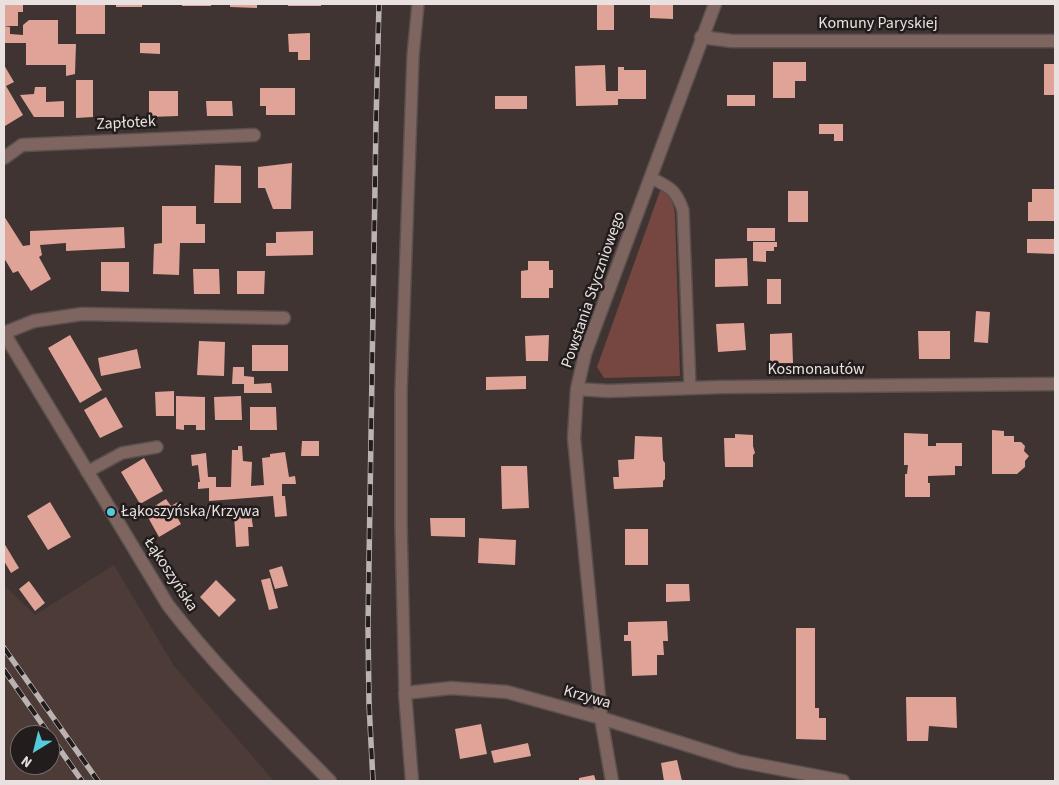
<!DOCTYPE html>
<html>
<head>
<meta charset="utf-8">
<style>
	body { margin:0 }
	#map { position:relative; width:1059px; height:785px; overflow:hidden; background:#3f3432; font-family:"Source Sans 3",sans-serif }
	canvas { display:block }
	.frame { position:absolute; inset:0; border:5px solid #e8e1e0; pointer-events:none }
	.north { position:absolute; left:10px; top:725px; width:50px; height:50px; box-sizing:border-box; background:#221d1c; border:1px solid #716b6a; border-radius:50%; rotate:216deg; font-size:14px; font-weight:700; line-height:20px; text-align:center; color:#e8e1e0 }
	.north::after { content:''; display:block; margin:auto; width:18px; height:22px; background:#54cadd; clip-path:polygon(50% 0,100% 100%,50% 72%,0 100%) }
</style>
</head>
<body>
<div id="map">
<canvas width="1059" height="785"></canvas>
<div class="frame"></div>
<div class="north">N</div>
</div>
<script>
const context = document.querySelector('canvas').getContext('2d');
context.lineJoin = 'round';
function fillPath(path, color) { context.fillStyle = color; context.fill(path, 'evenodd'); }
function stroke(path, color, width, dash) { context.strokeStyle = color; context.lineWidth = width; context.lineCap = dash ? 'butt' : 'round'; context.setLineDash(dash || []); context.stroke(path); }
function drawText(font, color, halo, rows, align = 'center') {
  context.font = font + ' "Source Sans 3",sans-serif'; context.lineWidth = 5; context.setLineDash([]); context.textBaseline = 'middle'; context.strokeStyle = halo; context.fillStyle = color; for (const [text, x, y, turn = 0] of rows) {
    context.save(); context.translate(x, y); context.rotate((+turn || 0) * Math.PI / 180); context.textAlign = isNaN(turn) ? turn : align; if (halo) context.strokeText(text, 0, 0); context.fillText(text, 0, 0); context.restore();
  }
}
const built = new Path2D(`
	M114,565l60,101 100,115h-270v-196l31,30zM20,735h30v30h-30z`);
const green = new Path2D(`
	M660,191h2c9,6 12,13 13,24l5,161 -76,2 -7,-11z`);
const building = new Path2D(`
	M4,4h19v8h-5v14h-14z
	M76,4h29v30h-29z
	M116,4h26v3h-26z
	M182,4h29v2h-29z
	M230,4h27v4l-27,-1z
	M288,4h33v2h-33z
	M597,4h17v26h-17z
	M650,4h23v15l-23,-1z
	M29,20h29v24h18l-1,30 -9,2v-11h-40v-22h-22v-17l6,1v7l13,1v-10z
	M310,33v27h-12v-8h-9l-1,-18z
	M140,43h20v11l-20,-1z
	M773,62h33v19h-11v17h-22z
	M1044,64h11v31h-11z
	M4,65l10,17 -8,4 17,29 -18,11z
	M605,65l1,26h12v-24h6v3h22v29h-28v6l-42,1 -1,-40z
	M76,80h17v37l-17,1z
	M35,87h11v15l18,-1v16h-30l-14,-22 14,-1z
	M260,88h35v27h-29v-9h-6z
	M149,91h29v25l-29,1z
	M727,95h28v11h-28z
	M495,96h32v13h-32z
	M206,101h26l1,15h-26z
	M819,124h24v17h-9v-7h-15z
	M292,163l-1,46h-18l-8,-21h-7v-21z
	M215,165l26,1v37h-27z
	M1032,189h23v32h-27v-19h4z
	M788,191h20v31h-20z
	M162,206h34v18h9v19h-25l-1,32 -26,-1 1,-30 8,-1z
	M4,216l19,30 7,-1v-14l94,-4 1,21 -59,3v-8l-26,2 2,10 -3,2 12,22 -20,12 -13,-20 -5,2 -9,-15z
	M747,228h28v13h-28z
	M313,231v24l-47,1v-13h10v-11z
	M1027,239h28v15l-28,-1z
	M753,242h24v5h-3v4h-8v11l-13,-1z
	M747,258l1,28 -33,1v-28z
	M528,261h21v9h4v18h-4v10h-28v-27l7,-1z
	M101,262h28v30l-28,-1z
	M193,269h26l1,25h-26z
	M237,271h28l-1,23h-27z
	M767,279h14v25h-14z
	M976,311l14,1 -2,31 -14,-1z
	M744,323l2,27 -28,2 -2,-28z
	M918,331h32v28h-31z
	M792,333l1,30h-23v-29z
	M70,335l32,55 -22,13 -32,-55z
	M549,335l-1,26h-22l-1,-25z
	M199,341l26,1 -1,34 -27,-1z
	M252,345h36v26h-36z
	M137,349l4,19 -40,8 -3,-18z
	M233,367h11v9l10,1v7l17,-1 1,10h-28v-9h-12z
	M526,376v13l-40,1v-13z
	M174,391v25h-18l-1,-24z
	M176,396l29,1v33h-9v-5h-12v5l-8,-1z
	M241,396l1,24h-27l-1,-23z
	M106,397l17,30 -23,11 -16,-28z
	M250,407h26l1,23h-27z
	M992,430l12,1v5h10v6h7l4,4 -1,5 5,5 -4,5v6l-8,7h-25z
	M904,433l24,1v12h8v-3h26v23h-7v9l-27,1v7h2v14h-25v-23h2l1,-9h-4z
	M735,434l18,1v11l2,7 -2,2v12h-28l-1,-29h11z
	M635,436l27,1 1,23 2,3v16l-2,2v6l-49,2 -1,-12h6l-1,-17 16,-1z
	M302,441h17v15h-18z
	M238,446h4l1,15 9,1 -1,24 13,-1 -2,-27 8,-1v-3l15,-2 4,25 6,-1 1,8h-14v12h3l2,20 -12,1 -2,-21 -64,5v-13l-11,1v-7h2l-2,-17 -6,1 -1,-11 15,-2 2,24h8v10h15l1,-37h6z
	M144,458l19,33 -23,13 -19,-32z
	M501,466h26l2,42 -27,1z
	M166,499l5,7 7,-4 7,10 -8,5 4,7 -22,13 -14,-25z
	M50,502l21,35 -23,13 -21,-34z
	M251,514l2,13h-5l1,19 -13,1 -2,-32z
	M430,518h35v19l-34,-1z
	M625,529h23v36h-23z
	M479,538l37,2 -1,25 -37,-2z
	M4,543l15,25 -8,5 -7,-12z
	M282,566l6,20 -13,3 -6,-19z
	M270,578l8,30 -9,2 -8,-30z
	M216,580l20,20 -17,17 -19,-20z
	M29,581l16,22 -10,8 -16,-22z
	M666,584h23l1,17 -24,1z
	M667,621l1,20h-5l1,14h-7v20l-25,1 -1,-35h-7v-6h4v-13z
	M796,628h19v80h4v10h7v22l-30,-1z
	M906,697h50l1,31 -28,-2 -1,15h-21z
	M481,724l6,30 -27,5 -5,-30z
	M528,743l3,13 -37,7 -3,-12z
	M677,760l5,21h-18l-3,-18z
	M594,775l2,6h-17v-3z`);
const service = new Path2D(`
	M651,178c19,9 25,12 32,32l7,177
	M87,472l35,-19 35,-6
	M405,693l-4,-169v-133l12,-335 5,-52`);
const minor = new Path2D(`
	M701,37l31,4h323
	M4,158l18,-13 232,-10
	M4,333l30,-12 48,-7 202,4
	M577,389l31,2 114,-4 333,-3
	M412,781l-7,-88 46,-5 56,4 94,26 137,43 105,20
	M612,781l-11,-63 -27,-280 3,-49 8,-35 130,-350`);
const tertiary = new Path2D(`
	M4,333l164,272c49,64 106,119 162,176`);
const rail = new Path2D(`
	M4,648l94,133
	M4,670l78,111
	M373,781l-4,-77 -1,-78 8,-504 3,-118`);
const markers = [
	[111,512,5,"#54cadd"]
];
const streetNames = [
	["Komuny Paryskiej",878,24],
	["Zapłotek",126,124,-3],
	["Powstania Styczniowego",594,290,-71],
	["Kosmonautów",816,370],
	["Łąkoszyńska",170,575,57],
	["Krzywa",587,698,16]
];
const poiNames = [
	["Łąkoszyńska/Krzywa",121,512]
];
fillPath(built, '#4d3b38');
fillPath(green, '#764740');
fillPath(building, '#e0a398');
stroke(service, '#5a504e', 14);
stroke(minor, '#5a504e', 15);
stroke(tertiary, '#5a504e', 15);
stroke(service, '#7e6560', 11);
stroke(minor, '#7e6560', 12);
stroke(tertiary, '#7e6560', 12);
stroke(rail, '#bbb3b2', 5.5);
stroke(rail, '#221d1c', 4, [11]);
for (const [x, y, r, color] of markers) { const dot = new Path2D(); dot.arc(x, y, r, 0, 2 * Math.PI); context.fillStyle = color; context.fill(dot); stroke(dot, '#221d1c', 2); }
drawText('16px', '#e8e1e0', '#221d1c', streetNames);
drawText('16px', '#e8e1e0', '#221d1c', poiNames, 'left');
</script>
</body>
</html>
